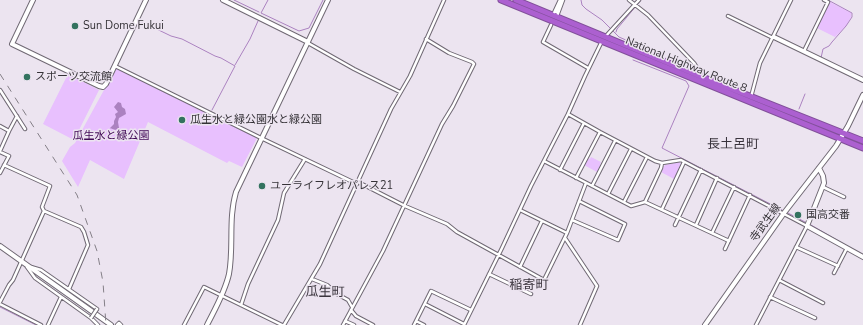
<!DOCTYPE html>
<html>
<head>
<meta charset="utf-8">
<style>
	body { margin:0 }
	canvas { display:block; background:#ece4f0 }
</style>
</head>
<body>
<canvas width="863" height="325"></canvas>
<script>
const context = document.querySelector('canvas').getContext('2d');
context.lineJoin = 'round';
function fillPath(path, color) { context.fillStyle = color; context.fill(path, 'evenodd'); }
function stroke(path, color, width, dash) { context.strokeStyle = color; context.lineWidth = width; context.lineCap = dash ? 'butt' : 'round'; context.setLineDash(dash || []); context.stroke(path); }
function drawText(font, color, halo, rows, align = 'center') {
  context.font = font + ' "Nunito Sans","Noto Sans JP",sans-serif'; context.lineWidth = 3; context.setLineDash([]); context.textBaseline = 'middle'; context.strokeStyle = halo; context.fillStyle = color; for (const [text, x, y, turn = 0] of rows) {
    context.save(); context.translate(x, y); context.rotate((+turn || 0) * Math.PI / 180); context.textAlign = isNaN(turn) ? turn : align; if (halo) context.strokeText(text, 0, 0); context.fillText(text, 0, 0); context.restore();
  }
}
const green = new Path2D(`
	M830,2l21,11v4l-5,9 -11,11 -18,-9z
	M116,68l141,70 -15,29 -13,-6 -2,2 -79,-41 -24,57 -34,-19 -12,27 -16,-26 8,-14 5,-4z
	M68,74l31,16 -25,50 -31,-16z
	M591,157l10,5 -1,2 1,1 -4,7 -13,-7 4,-7 2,1z
	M680,162l1,3 -7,14 -13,-7 4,-7z`);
const water = new Path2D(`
	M118,102l3,1 1,4 3,2 1,5 -7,4 -1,4 1,6 -4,2 -5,-2 -1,1 5,-5v-3l2,-4 -1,-3 3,-2 -4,-5z`);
const stream = new Path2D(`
	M234,0l25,12
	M268,0l-7,13 38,18 10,-3 14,-28
	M581,0l1,5 4,4 16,11 17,17 16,7
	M140,21l31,15 11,3 33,17 6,2 14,8 -23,44
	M616,32l1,-3 24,-29
	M821,58l2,-9 6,-3 3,-4 14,-16 6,-9v-4l-24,-13
	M633,60l53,21 3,5 -27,62 120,62
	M235,65l15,-26 8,-18
	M799,109l6,-15
	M788,213l17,9
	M811,225l38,22
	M0,307l36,18`);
const street = new Path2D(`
	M629,0l19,15 46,48 8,13
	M556,12l6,-12
	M553,15l7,-15
	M557,16l6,-16
	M728,16l45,22
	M551,25l-8,17 45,26
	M605,37l34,-37
	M308,43l46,26 46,23
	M804,51l24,-49 -4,-2
	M115,66l146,72 96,46
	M0,90l25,39
	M751,97l9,-34 31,-63
	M568,114l32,18 55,29 7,2 19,-3 126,66 -51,99
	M0,126l9,5 -9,20
	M9,131l8,-15
	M0,152l9,4 -9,17
	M544,161l87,45 14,-4 84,39
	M560,170l24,-47
	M576,178l24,-46
	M358,182l47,24 42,18 10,8 87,48 23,-47 19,-50
	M592,186l23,-45
	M823,187l21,10
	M608,194l23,-45
	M624,202l23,-45
	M645,202l16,-34 1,-5
	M662,209l22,-47
	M520,210l47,23
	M44,211l37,16 3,5 4,13 -19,44
	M572,220l46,20 7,-16 -46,-23
	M675,225l26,-55
	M696,225l21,-47
	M712,233l22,-46
	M565,238l32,48 -17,39
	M796,247l42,19
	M725,249l25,-54
	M27,267l8,11 56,40 7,7
	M31,267l10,3 56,39
	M520,267l22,-46
	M834,273l13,-25
	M489,274l42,20
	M312,279l15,6 10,9 11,6 4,7
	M779,280l44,23
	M770,297l45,21
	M0,302l9,-17 4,-5 31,-69 -2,-4 8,-21 -46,-21
	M0,304l41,21
	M425,304l39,20
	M241,305l7,-21 30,-64 6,-27 21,-34
	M351,310l5,6 17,9
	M345,321l9,4
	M416,321l8,4
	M48,325l13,-28
	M117,325l2,-2 2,2
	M184,325l20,-38 78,38
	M284,325l36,-61 71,-155 19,-33 34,-76
	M343,325l40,-74 59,-127 11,-18 21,-42 -2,-2 -23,-9 -23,-14
	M414,325l17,-34 40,19
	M464,325l38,-77 29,-62 37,-72 17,-38 17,-35`);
const secondary = new Path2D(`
	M33,0l-21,44 87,42 4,1 3,-3 40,-84
	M223,0l85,42
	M774,37l89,43
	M819,168l4,8 1,7 -17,43 56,31
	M0,246l111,79
	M207,325c8,-16 18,-33 22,-51 5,-27 -1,-55 7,-82l92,-192
	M705,325l79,-112 52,-67 12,-20 15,-31`);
const highway = new Path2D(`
	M501,0l362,148
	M516,0l206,85 141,56`);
const rail = new Path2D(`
	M0,74l77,121 20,56 6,31 3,43`);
const streetBridge = new Path2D(`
	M91,318l6,-9`);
const markers = [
	[75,26,4,"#33725f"],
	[27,77,4,"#33725f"],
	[182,120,4,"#33725f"],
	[262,186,4,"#33725f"],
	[798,215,4,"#33725f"]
];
const poiNames = [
	["Sun Dome Fukui",83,26],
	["スポーツ交流館",35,77],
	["瓜生水と緑公園水と緑公園",190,120],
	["ユーライフレオパレス21",270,186],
	["国高交番",806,215]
];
const streetNames = [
	["National Highway Route 8",686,65,22],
	["寺武生線",766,223,-54]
];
const parkNames = [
	["瓜生水と緑公園",111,136]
];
const quarterNames = [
	["長土呂町",733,145],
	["稲寄町",529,286],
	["瓜生町",325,293]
];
fillPath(green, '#e8c0fe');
fillPath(water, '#ab82c0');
stroke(stream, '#ab82c0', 1);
stroke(street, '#706974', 4.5);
stroke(secondary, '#706974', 6);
stroke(highway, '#82509a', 7);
stroke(street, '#fff', 2.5);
stroke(secondary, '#fff', 4);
stroke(highway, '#ac60d0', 5);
stroke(rail, '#847f87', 1, [7, 7]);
stroke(streetBridge, '#706974', 4.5, []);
stroke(streetBridge, '#fff', 2.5);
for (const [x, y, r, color] of markers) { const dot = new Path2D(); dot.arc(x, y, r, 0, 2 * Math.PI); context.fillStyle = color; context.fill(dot); stroke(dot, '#ece4f0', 1.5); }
drawText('11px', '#353237', '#ece4f0', poiNames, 'left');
drawText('11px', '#353237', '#ece4f0', streetNames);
drawText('11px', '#410956', '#ece4f0', parkNames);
drawText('13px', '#3a343d', '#ece4f0', quarterNames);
</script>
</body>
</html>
